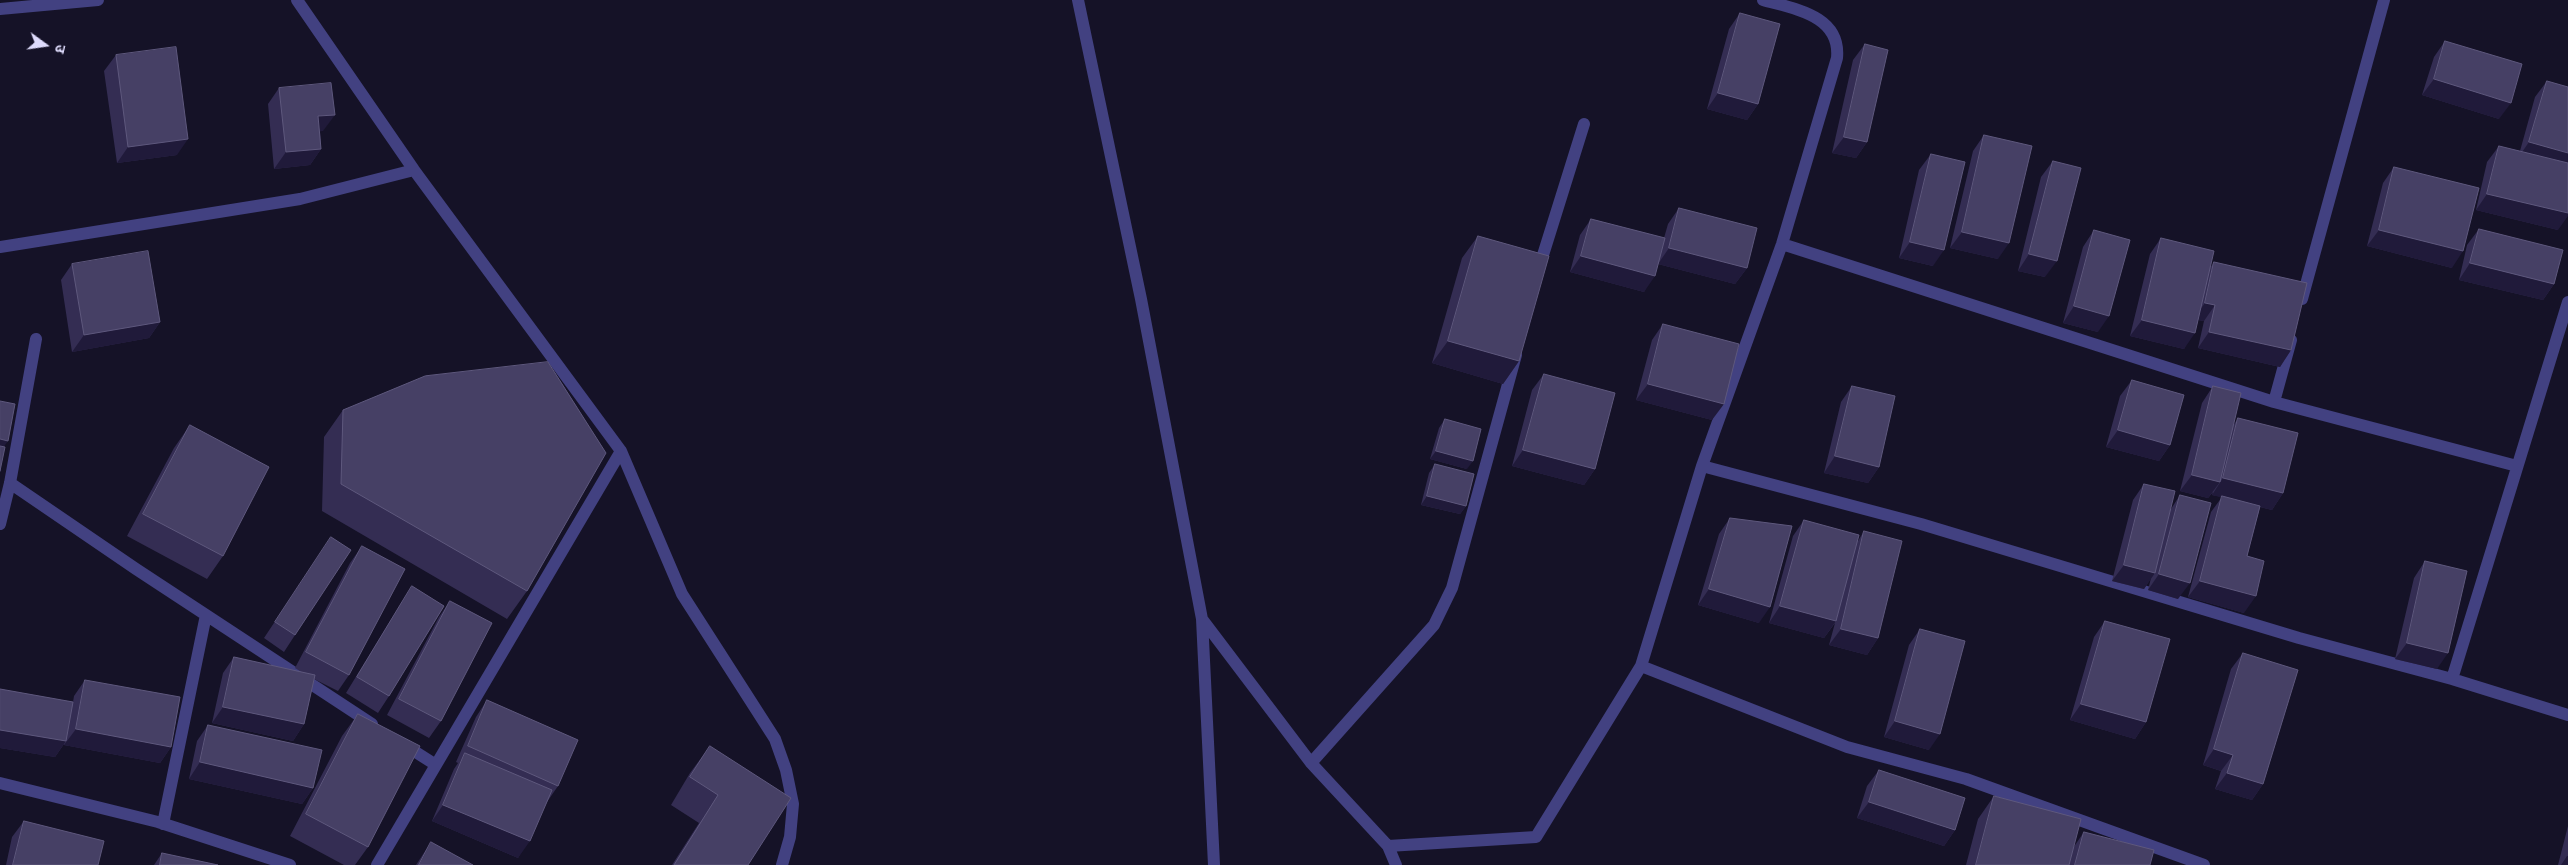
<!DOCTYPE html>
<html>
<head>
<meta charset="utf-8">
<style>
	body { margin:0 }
	#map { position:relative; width:2568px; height:865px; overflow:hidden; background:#151227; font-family:"Source Sans 3","Noto Sans Devanagari",sans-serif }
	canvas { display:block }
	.north { position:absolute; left:20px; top:20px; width:50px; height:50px; -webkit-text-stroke:4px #151227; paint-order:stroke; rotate:104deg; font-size:14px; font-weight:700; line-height:20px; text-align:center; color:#dedbfc }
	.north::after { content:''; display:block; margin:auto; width:18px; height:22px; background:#dedbfc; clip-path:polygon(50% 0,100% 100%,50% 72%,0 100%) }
</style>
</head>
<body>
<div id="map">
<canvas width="2568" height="865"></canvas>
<div class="north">उ</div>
</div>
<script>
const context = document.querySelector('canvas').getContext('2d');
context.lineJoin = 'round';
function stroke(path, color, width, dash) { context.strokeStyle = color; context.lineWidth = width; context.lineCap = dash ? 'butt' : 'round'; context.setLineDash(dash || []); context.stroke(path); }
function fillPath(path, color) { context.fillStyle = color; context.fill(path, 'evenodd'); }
const minor = new Path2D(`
	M297,0l117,170 207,281 61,143 93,145 11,31 7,34 -3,33 -8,28
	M1078,0l63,299 61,320 12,246
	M1763,0c31,9 78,15 74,58l-55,186 -80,222 219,58 378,114 153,41 116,36
	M0,9l98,-9
	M1782,244l492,158 243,64
	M0,247l300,-48 114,-29
	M1538,271l46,-147
	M2302,299l82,-299
	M2274,402l17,-62
	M10,483l126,86 236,155
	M0,524l10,-41 26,-144
	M1202,619l109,144 77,83 8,19
	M1641,666l206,81 119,32 238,86
	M2452,679l116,-377
	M403,744l33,21
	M1311,763l123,-138 18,-37 64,-233
	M0,783l158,39 132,43
	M163,824l43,-209
	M1388,846l148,-9 105,-171 61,-200
	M377,865l244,-414`);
const wall = new Path2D(`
	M1740,13l18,91 -11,16 -40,-11 22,-80z
	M2445,41l54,78 -77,-24 12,-38z
	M1865,44l2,98 -11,16 -24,-5 21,-93z
	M116,55l61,100 -60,8 -13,-92z
	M2547,81l11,149 -82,-20 11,-48 12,-16 21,5 15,-54z
	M279,88l44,43h-3l1,18 -11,16 -36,4 -6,-65z
	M1984,135l14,124 -48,-11 23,-97z
	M1931,154l2,112 -34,-8 20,-88z
	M2053,161l-8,116 -27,-6 23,-94z
	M2394,167l58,101 -85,-22 16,-63z
	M1679,208l68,60 -12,16 -77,-20 -14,28 -74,-20 10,-37 11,-16 73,19 4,-14z
	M2479,229l75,55 -11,16 -84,-20 8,-35z
	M2094,230l4,102 -35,-9 20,-76z
	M1478,236l41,125 -16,23 -71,-21 30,-105z
	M2161,238l49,30 4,-6 77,88 -11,17 -82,-19 6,-27 -6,-1 -14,29 -54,-13 20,-82z
	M72,264l88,58 -11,16 -77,14 -11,-72z
	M1663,324l49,96 -76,-20 16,-60z
	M1544,374l51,95 -11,16 -72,-19 20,-76z
	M2132,380l38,65 -11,16 -53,-14 14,-51z
	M1852,386l27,81 -11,16 -44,-10 17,-71z
	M2213,386l20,40 5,-8 45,75 -11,17 -12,-3 -13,49 -3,57 -56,-16 23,-85 11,-15 -10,-2 1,-3 -5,6 -28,-7 22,-88z
	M343,410l184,181 -20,28 -185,-108 2,-74z
	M1445,419l22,50 -37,-10 9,-31z
	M190,425l33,131 -16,23 -80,-43 47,-88z
	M1435,464l31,42 -6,8 -39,-9 8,-32z
	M2144,484l27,25 9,-14 -2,104 -30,-9 3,-12 -7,11 -32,-8 21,-81z
	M1730,518l29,105 -61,-18 21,-71z
	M1804,520l54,21 6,-10 14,107 -11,17 -38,-10 6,-22 -11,15 -55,-15 24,-87z
	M331,537l-36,98 -11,17 -20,-14z
	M362,546l-13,129 -11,16 -24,-12 -10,45 -11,17 -81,-18 11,-50 11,-16 69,16 -8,-5 55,-105z
	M2425,561l12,108 -42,-10 19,-81z
	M412,586l-23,110 -11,17 -32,-20 55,-90z
	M450,601l-9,120 -12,17 -42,-23 52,-98z
	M2105,621l41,101 -11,17 -65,-19 24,-83z
	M1920,629l9,121 -45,-13 25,-92z
	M2243,653l20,131 -11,16 -37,-11 6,-18 -18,-6 28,-96z
	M85,680l86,67 -11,16 -96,-18v-1l-9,13 -55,-9v-59l73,13 1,-6z
	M487,700l71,86 -11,16 -29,56 -86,-37 22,-52 4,-6 -2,-1 20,-45z
	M358,714l10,133 -13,18h-11l-54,-29 52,-100z
	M208,725l105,63 -11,16 -113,-25 8,-38z
	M710,746l38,119h-76l27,-42 -28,-18 19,-32z
	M1879,770l76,60 -11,16 -87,-28 10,-32z
	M1994,796l79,52 11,-16 66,33h-184l12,-46z
	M24,821l74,44h-92l6,-28z
	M2568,826v39h-10z
	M431,842l-12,23h-3z
	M162,853l56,12h-64z`);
const shadedWall = new Path2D(`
	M2434,79l77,24 -12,16 -77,-24z
	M1718,93l40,11 -11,16 -40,-11z
	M335,115l-12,16 -16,2 11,-17z
	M1844,137l23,5 -11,16 -24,-5z
	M188,139l-11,16 -60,8 11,-16z
	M2529,142l39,11v19l-50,-14z
	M321,149l-11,16 -36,4 12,-17z
	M2487,194l81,19v3l-10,14 -82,-20z
	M2379,230l84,21 -11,17 -85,-22z
	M1962,232l47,11 -11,16 -48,-11z
	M1910,242l34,8 -11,16 -34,-8z
	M1669,248l78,20 -12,16 -77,-20z
	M2029,254l28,7 -12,16 -27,-6z
	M1581,256l74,20 -11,16 -74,-20z
	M2470,263l84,21 -11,16 -84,-20z
	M2205,303l10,2 -11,16 -11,-2z
	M2074,306l35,10 -11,16 -35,-9z
	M2142,320l53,13 -11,16 -54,-13z
	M160,322l-11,16 -77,14 12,-17z
	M2209,332l82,18 -11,17 -82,-19z
	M1448,341l71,20 -16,23 -71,-21z
	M1648,384l76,20 -12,16 -76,-20z
	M2118,430l52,15 -11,16 -53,-14z
	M0,439l8,2 -8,11z
	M1523,450l72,19 -11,16 -72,-19z
	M1436,451l37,10 -6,8 -37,-10z
	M1835,456l44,11 -11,16 -44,-10z
	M2192,475l28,7 -12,16 -28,-7z
	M2223,478l60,15 -11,17 -60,-15z
	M1427,496l39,10 -6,8 -39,-9z
	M2124,565l31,8 -11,16 -32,-8z
	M2159,574l31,9 -12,16 -30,-9z
	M2200,581l56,15 -12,17 -56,-16z
	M1709,589l61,18 -11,16 -61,-18z
	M1780,606l56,15 -12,17 -55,-15z
	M1841,629l37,9 -11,17 -38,-10z
	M2407,643l41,10 -11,16 -42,-10z
	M2081,704l65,18 -11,17 -65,-19z
	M223,707l81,17 -11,17 -81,-18z
	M1895,721l45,13 -11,16 -45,-13z
	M76,729l95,18 -11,16 -96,-18z
	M0,730l66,11 -11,16 -55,-9z
	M2214,749l19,6 -12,16 -18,-6z
	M200,762l113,26 -11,16 -113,-25z
	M2227,773l36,11 -11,16 -37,-11z
	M1869,802l86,28 -11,16 -87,-28z
	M443,805l87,36 -12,17 -86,-37z
	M2567,856h1v9h-7z`);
const building = new Path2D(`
	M1740,13l40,11 -22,80 -40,-11z
	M2445,41l77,23 -11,39 -77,-24z
	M1865,44l23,6 -21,92 -23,-5z
	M176,47l12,92 -60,8 -12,-92z
	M2547,81l21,6v66l-39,-11z
	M331,83l4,32 -17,1 3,33 -35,3 -7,-64z
	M1984,135l48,11 -23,97 -47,-11z
	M2499,146l69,17v50l-81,-19z
	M1931,154l34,8 -21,88 -34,-8z
	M2053,161l28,7 -24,93 -28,-7z
	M2394,167l85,21 -16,63 -84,-21z
	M1679,208l78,20 -10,40 -78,-20z
	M1591,219l74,19 -10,38 -74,-20z
	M2479,229l84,21 -9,34 -84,-21z
	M2094,230l36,10 -21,76 -35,-10z
	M1478,236l71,20 -30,105 -71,-20z
	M2161,238l53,13 -19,82 -53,-13z
	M148,251l12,71 -76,13 -12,-71z
	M2214,262l93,21 -16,67 -82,-18 6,-27 -10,-2z
	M1663,324l76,20 -15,60 -76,-20z
	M548,362l58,91 -79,138 -186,-107 2,-74 82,-34z
	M1544,374l71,19 -20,76 -72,-19z
	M2132,380l52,15 -14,50 -52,-15z
	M1852,386l43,10 -16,71 -44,-11z
	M2213,386l28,7 -21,89 -28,-7z
	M0,401l15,3 -7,37 -8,-2z
	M2238,418l60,15 -15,60 -60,-15z
	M1445,419l36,10 -8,32 -37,-10z
	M190,425l79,42 -46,89 -80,-42z
	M0,446l5,1 -5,24z
	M1435,464l39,10 -8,32 -39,-10z
	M2144,484l31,7 -20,82 -31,-8z
	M2180,495l31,8 -21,80 -31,-9z
	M2222,496l38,10 -13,50 17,5 -8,35 -56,-15z
	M1730,518l62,8 -22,81 -61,-18z
	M1804,520l55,15 -23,86 -56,-15z
	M1864,531l38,10 -24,97 -37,-9z
	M331,537l20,13 -56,85 -20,-13z
	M362,546l43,23 -56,106 -43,-23z
	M2425,561l42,10 -19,82 -41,-10z
	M412,586l32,20 -55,90 -32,-19z
	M450,601l42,22 -51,98 -42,-22z
	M2105,621l65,18 -24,83 -65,-18z
	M1920,629l45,12 -25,93 -45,-13z
	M2243,653l55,17 -35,114 -36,-11 6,-18 -19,-6z
	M234,657l81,18 -11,49 -81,-17z
	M85,680l95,17 -9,50 -95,-18z
	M0,689l73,13 -7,39 -66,-11z
	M487,700l91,40 -20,46 -90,-40z
	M358,714l62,32 -52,101 -62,-33z
	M208,725l114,25 -9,38 -113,-26z
	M710,746l81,52 -43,67h-74l44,-70 -28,-18z
	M465,753l87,37 -22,51 -87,-36z
	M1879,770l86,28 -10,32 -86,-28z
	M1994,796l87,23 -12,46h-93z
	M24,821l80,20 -6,24h-85z
	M2084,832l70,18 -4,15h-75z
	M431,842l42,23h-54z
	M162,853l56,12h-58z`);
stroke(minor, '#424181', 12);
fillPath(wall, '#342d53');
fillPath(shadedWall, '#201a3a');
fillPath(building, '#464065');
stroke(building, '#5e587d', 1);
</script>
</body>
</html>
